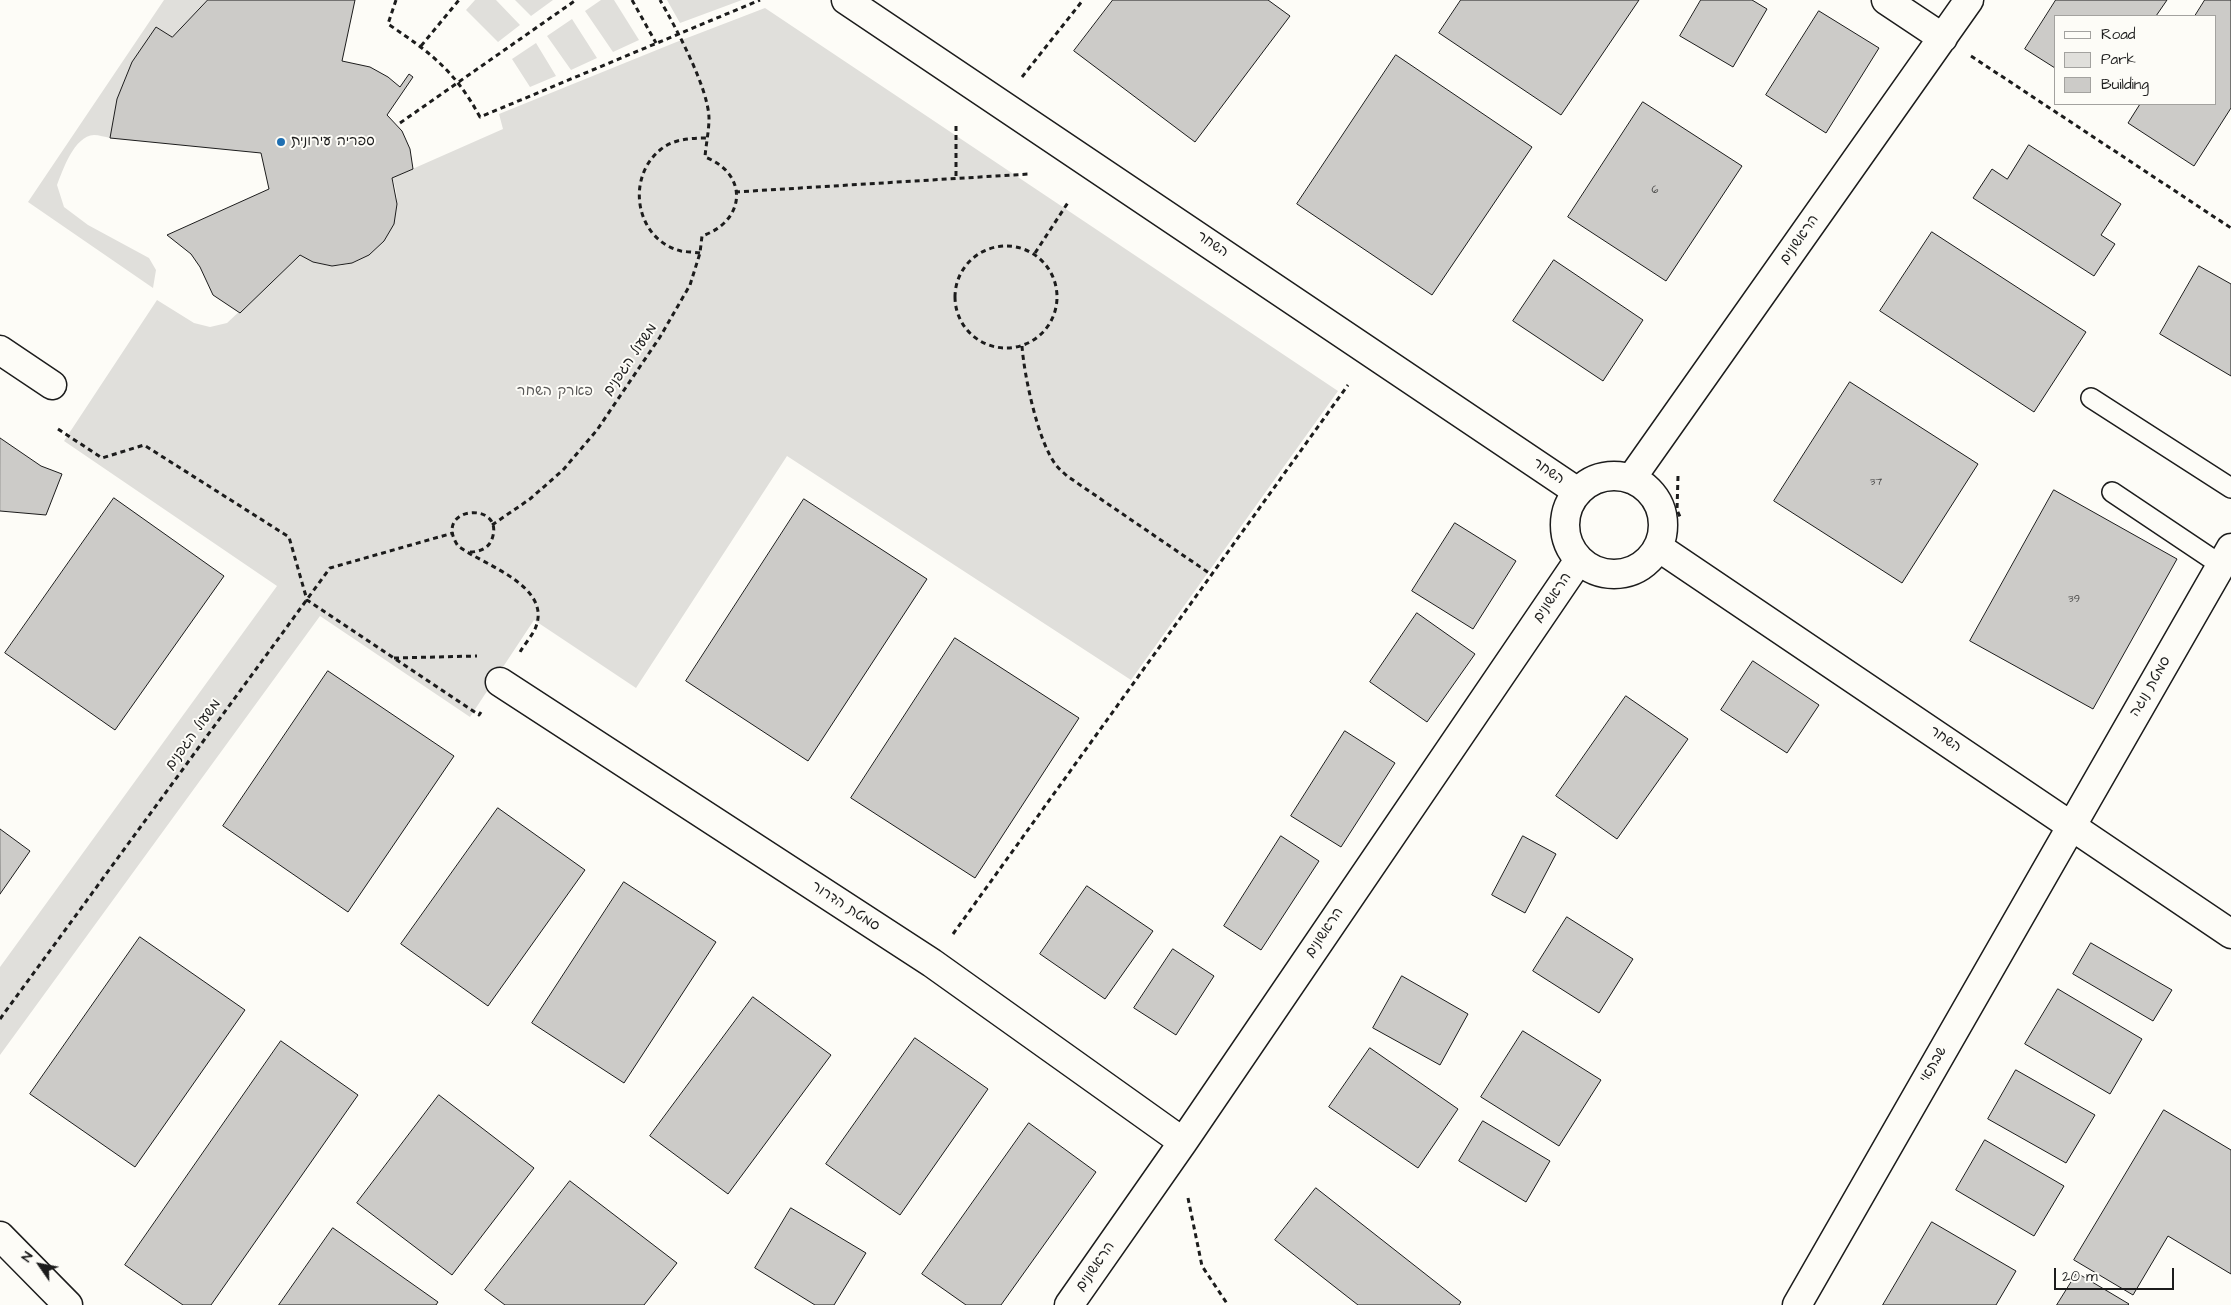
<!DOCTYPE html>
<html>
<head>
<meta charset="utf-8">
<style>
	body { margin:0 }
	#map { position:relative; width:2231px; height:1305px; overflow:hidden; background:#fdfcf7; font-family:"Architects Daughter",sans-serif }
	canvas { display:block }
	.legend { position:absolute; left:2054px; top:15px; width:162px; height:90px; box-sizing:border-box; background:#fdfcf7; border:1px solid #a3a29f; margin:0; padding:6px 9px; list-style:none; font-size:15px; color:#1c1c1c }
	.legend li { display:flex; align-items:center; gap:10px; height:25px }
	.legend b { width:25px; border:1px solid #a3a29f }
	.north { position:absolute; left:15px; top:1240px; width:50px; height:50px; -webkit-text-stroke:4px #fdfcf7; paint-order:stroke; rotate:303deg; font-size:14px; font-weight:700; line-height:20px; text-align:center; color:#1c1c1c }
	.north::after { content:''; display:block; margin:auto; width:18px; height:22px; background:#1c1c1c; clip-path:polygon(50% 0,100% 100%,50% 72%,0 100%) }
	.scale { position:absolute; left:2054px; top:1268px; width:120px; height:22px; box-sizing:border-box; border:2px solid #1c1c1c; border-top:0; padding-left:6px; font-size:15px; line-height:18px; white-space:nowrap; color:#1c1c1c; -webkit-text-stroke:4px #fdfcf7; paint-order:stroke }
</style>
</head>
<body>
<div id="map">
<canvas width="2231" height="1305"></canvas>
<ul class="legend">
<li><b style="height:6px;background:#fdfcf7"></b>Road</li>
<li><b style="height:14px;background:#e0dfdb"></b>Park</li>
<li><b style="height:14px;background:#cccbc8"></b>Building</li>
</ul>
<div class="north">N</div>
<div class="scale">20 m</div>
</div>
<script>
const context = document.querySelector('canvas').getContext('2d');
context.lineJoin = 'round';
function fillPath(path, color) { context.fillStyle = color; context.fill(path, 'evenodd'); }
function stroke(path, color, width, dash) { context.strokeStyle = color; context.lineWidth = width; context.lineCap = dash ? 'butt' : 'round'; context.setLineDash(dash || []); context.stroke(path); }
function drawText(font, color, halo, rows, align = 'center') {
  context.font = font + ' "Architects Daughter","Playpen Sans Hebrew",sans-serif'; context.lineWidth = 4; context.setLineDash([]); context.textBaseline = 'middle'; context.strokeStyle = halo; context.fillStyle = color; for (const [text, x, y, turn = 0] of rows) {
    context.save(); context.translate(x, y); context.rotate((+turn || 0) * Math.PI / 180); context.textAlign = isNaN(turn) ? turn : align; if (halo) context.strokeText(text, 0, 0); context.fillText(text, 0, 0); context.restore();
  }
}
const green = new Path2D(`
	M164,0h44l-36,37 -16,-10 -24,35 -15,37 -7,39c-5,-1 -11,-3 -16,-3 -20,1 -31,35 -37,50l7,22 24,18 61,33 7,12 -3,18 -125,-86z
	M475,0h21l24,25 -22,17 -32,-32z
	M515,0h38l-22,16z
	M601,0h13l25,40 -26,12 -28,-41z
	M667,0h75l-62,23z
	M765,8l573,383 -207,289 -344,-224 -151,232 -102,-68 -64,97 -150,-101 -320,439v-88l277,-381 -213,-145 93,-141 37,23 16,4 17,-4 73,-68c10,5 20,10 33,11 43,0 77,-47 59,-88l111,-49 -4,-15 175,-71z
	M572,19l25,39 -26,12 -24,-34z
	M536,43l20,33 -26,11 -18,-28z`);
const building = new Path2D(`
	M208,0h147l-13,61 28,6 18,10 12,10 9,-13 4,3 -26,38 15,16 8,18 3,20 -21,9 5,26 -3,20 -10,17 -15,14 -17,8 -20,3 -19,-4 -13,-7 -60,58 -27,-18 -13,-28 -9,-13 -24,-19 102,-46 -8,-36 -151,-15 7,-39 15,-37 24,-35 16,10z
	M1113,0h155l22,16 -95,126 -121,-91z
	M1461,0h178l-78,115 -122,-82z
	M1701,0h51l15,9 -34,58 -53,-31z
	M2056,0h111l-11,16h-101v52l-30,-19z
	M2205,0h26v108l-37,58 -66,-43 12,-19h75v-88h-20z
	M1819,11l60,37 -53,85 -60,-38z
	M1396,55l136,92 -100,148 -135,-91z
	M1643,102l99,64 -76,115 -98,-64z
	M2029,145l92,59 -20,31 14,9 -21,32 -121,-78 19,-29 15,10z
	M1932,232l154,100 -52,80 -154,-101z
	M1554,260l89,60 -40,61 -90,-60z
	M2199,266l32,18v92l-71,-42z
	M1850,382l128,82 -76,119 -128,-82z
	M0,438l41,28 21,8 -16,41 -46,-4z
	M2054,490l123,69 -84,150 -123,-68z
	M114,498l110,78 -109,154 -110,-77z
	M804,499l123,80 -119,182 -122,-80z
	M1455,523l61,38 -43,68 -61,-38z
	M1417,613l58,41 -48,68 -57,-40z
	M955,638l124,80 -104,160 -124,-80z
	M1753,661l66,44 -32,48 -66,-43z
	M328,671l126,85 -106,156 -125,-86z
	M1626,696l62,43 -71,100 -61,-43z
	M1345,731l50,32 -54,84 -50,-31z
	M498,808l87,62 -97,136 -87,-62z
	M0,829l30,22 -30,43z
	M1281,836l38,25 -58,89 -37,-24z
	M1523,836l33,18 -31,59 -33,-18z
	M624,882l92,60 -92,141 -92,-60z
	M1087,886l66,45 -48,68 -65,-45z
	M1567,917l66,42 -34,54 -66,-42z
	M140,937l105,73 -110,157 -105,-73z
	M2091,943l81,47 -19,31 -80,-47z
	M1173,949l41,27 -38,59 -42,-27z
	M1402,976l66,38 -28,51 -67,-37z
	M2058,989l84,50 -32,55 -85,-50z
	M753,997l78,58 -103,139 -78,-58z
	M1523,1031l78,49 -42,66 -78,-49z
	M915,1038l73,51 -88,126 -74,-51z
	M281,1041l77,54 -147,210h-28l-58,-40z
	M1370,1048l88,61 -40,59 -89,-61z
	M2016,1070l79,45 -29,48 -78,-44z
	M439,1095l95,73 -82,107 -95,-72z
	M2164,1110l67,40v124l-63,-38 -35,59 -59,-35z
	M1483,1121l67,40 -24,41 -67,-41z
	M1029,1123l67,49 -95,133h-35l-44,-31z
	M1985,1140l79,46 -30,50 -78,-46z
	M570,1181l107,82 -33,42h-139l-20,-15z
	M1316,1188l145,114 -2,3h-101l-83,-65z
	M791,1208l75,45 -32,52h-19l-60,-37z
	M1932,1222l84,49 -20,34h-113z
	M333,1228l105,74 -2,3h-157z
	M2077,1273l52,31 -1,1h-71z`);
const path = new Path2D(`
	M396,0l-8,24c43,29 67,47 92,93l280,-117
	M632,0l24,43
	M421,46l38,-46
	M1971,56l260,172
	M1022,77l61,-77
	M400,123l176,-123
	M956,126v53
	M735,192l294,-18
	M955 297a51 51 0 1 1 102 0a51 51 0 1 1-102 0Z
	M700,253c-6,-1 -13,-1 -19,-2 -45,-11 -56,-72 -21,-101 13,-11 30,-12 47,-12
	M1035,253l34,-52
	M1022,346c2,29 16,96 34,119 3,4 7,7 11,11l145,99
	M58,429l44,29 42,-13 145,92 18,63 172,115 2,-3
	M1678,476l-1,34 4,9
	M492,525l38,-26 33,-29 34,-40 63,-93 30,-52 10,-32 2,-17c44,-15 47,-62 3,-79 1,-13 4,-26 4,-39 -1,-31 -33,-90 -49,-118
	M470,552c10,0 19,-4 22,-13 14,-39 -61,-33 -34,7 25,19 96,40 77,83 -4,8 -11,16 -15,23
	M394,658l83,-2
	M953,934l395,-549
	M0,1019l330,-451 123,-35
	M1188,1198l14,68 26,39`);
const service = new Path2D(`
	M2091,398l140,90
	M2112,492l109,73`);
const minor = new Path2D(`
	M846,0l732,492
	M1886,0l57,38
	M0,350l52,35
	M1565 525a49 49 0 1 1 98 0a49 49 0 1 1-98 0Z
	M1631,479l338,-479
	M1658,547l573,387
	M500,682l432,281 251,179
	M0,1236l68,69
	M1069,1305l114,-163 396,-582
	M1797,1305l434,-757`);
const markers = [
	[281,142,5,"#1f6fb2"]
];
const numberNames = [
	["6",1655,191],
	["37",1876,483],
	["39",2074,600]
];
const poiNames = [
	["ספריה עירונית",291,142]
];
const streetNames = [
	["הראשונים",1800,240,-55],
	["השחר",1212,245,34],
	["משעול הגפנים",631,360,-56],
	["השחר",1548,472,34],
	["הראשונים",1553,598,-56],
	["סמטת נוגה",2151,687,-60],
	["משעול הגפנים",194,735,-54],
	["השחר",1945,740,34],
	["סמטת הדרור",845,907,33],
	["הראשונים",1325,933,-56],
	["שבתאי",1934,1065,-60],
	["הראשונים",1096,1267,-55]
];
const parkNames = [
	["פארק השחר",555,392]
];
fillPath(green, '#e0dfdb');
fillPath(building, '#cccbc8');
stroke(building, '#1c1c1c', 1);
stroke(service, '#1c1c1c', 22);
stroke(minor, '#1c1c1c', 31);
stroke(path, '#1c1c1c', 3, [5, 4]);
stroke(service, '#fdfcf7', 19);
stroke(minor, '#fdfcf7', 28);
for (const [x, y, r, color] of markers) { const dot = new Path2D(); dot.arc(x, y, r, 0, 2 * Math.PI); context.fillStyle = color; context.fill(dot); stroke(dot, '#fdfcf7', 2); }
drawText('11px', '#484847', null, numberNames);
drawText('14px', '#1c1c1c', '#fdfcf7', poiNames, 'left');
drawText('14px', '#1c1c1c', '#fdfcf7', streetNames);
drawText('14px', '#575655', '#fdfcf7', parkNames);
</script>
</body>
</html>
